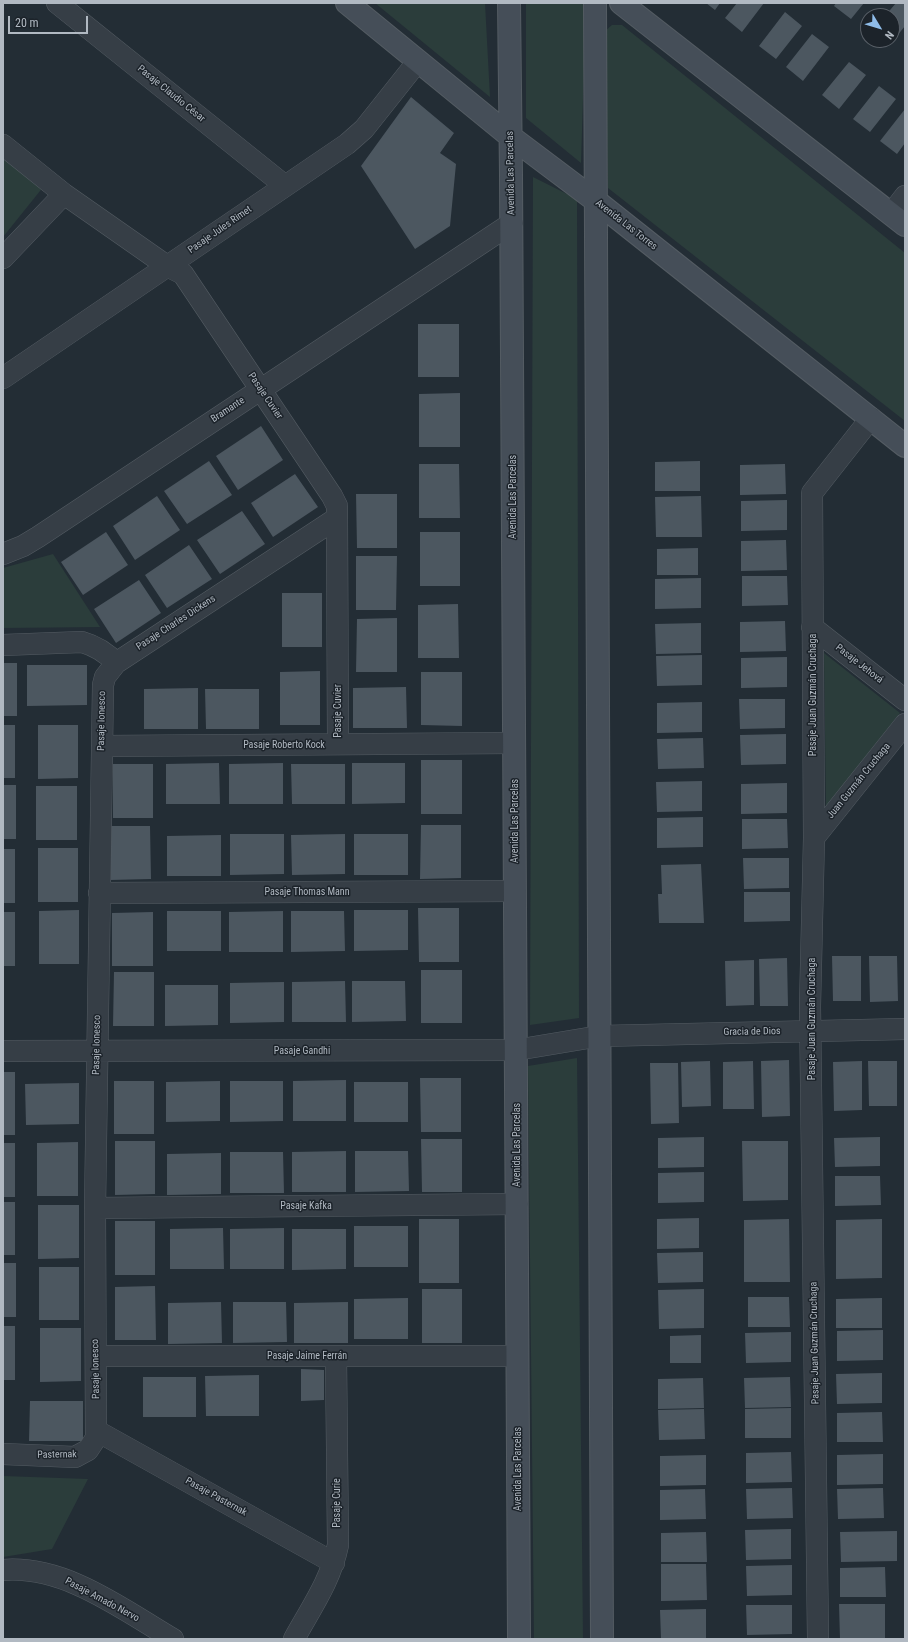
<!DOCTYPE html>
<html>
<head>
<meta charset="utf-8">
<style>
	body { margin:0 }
	#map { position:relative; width:908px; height:1642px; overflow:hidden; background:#232d35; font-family:"Roboto Condensed",sans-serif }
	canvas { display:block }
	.frame { position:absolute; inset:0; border:4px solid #b1b9c2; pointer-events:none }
	.north { position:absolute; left:860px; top:8px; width:40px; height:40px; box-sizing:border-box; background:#1c232a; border:1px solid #585f67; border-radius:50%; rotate:128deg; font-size:11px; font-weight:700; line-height:16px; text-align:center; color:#b1b9c2 }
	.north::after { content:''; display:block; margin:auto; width:14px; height:18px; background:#8fbce9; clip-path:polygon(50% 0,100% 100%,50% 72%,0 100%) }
	.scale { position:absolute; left:8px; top:16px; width:80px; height:18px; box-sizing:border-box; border:2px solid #b1b9c2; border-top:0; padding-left:5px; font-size:12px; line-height:14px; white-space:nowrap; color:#b1b9c2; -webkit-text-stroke:3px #1c232a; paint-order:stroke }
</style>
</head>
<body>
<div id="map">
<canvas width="908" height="1642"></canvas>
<div class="frame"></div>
<div class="north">N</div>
<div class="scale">20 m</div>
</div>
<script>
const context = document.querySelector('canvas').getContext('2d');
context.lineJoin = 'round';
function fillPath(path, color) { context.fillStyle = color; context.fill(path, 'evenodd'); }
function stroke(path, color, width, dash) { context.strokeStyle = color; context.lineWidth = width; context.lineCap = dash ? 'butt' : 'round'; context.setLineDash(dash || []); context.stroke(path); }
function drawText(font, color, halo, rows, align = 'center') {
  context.font = font + ' "Roboto Condensed",sans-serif'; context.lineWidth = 3; context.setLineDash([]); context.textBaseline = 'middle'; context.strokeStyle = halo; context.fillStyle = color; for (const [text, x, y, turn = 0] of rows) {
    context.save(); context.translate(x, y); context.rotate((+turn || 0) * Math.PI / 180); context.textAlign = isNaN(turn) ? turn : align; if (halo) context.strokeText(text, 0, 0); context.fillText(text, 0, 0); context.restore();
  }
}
const green = new Path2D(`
	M375,3h110l5,94z
	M526,3h60l-5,160 -55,-45z
	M612,25h10l283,228v168l-297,-233 -3,-157z
	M3,153l41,33 -41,51z
	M533,177l44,22 2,819 -49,7z
	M53,554l47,73 -97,1v-60z
	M824,653l76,60 -74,94z
	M577,1058l6,581h-49l-6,-573z
	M3,1476l85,3 -36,70 -49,8z`);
const building = new Path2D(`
	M706,3h14l-5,7z
	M737,3h27l-22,29 -17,-14z
	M836,3h28l-13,16 -17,-13z
	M896,3h9v23l-13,16v-26h-7z
	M785,12l17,14 -26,33 -17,-13z
	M812,34l17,13 -26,34 -17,-14z
	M849,62l17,13 -27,34 -17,-14z
	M879,86l17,13 -26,33 -17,-13z
	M411,97l43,36 -14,20 16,11 -6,62 -35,23 -54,-83z
	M905,109v34l-8,11 -17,-13z
	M418,324h41v53h-41z
	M460,393v54h-41v-53z
	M261,426l22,34 -45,30 -22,-34z
	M209,461l23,34 -45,29 -23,-33z
	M700,461v30h-45v-29z
	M419,464h40l1,54h-41z
	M785,464l1,30 -46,1v-30z
	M295,474l23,33 -45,30 -22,-34z
	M356,494h41v54h-40z
	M157,496l23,34 -45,30 -22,-34z
	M701,496l1,41h-46l-1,-40z
	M787,500v30l-46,1v-30z
	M242,511l23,33 -45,30 -23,-34z
	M106,532l22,33 -45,30 -22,-33z
	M420,532h40v54h-40z
	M786,540l1,30 -46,1v-30z
	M189,545l23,34 -45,29 -22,-33z
	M698,548v27h-41v-26z
	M356,556h41l-1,54h-40z
	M742,576h45l1,29 -46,1z
	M701,578v30l-46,1v-30z
	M139,580l22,33 -45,30 -22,-34z
	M282,593h40v54h-40z
	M458,604l1,54h-41v-53z
	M397,618v54h-41l1,-53z
	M785,621l1,30 -46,1v-30z
	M701,623v30l-45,1 -1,-30z
	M702,655v30l-45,1 -1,-30z
	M787,657v30l-46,1v-30z
	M3,663h14v53h-14z
	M27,665h60v40l-60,1z
	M320,671v54h-40v-53z
	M421,672h41v54l-41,-1z
	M406,687l1,41h-54v-40z
	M198,688v41h-54v-40z
	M205,689h54v40h-53z
	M739,699h46v29l-45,1z
	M702,702v30l-45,1v-30z
	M3,725h12v53h-12z
	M38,725h40v53l-40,1z
	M786,734v30l-45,1 -1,-30z
	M703,738l1,30 -46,1 -1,-30z
	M421,760h41v54h-41z
	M219,763l1,41h-54v-40z
	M283,763v41h-54v-40z
	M352,763h53v40l-53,1z
	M113,764h40v54h-40z
	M291,764h54v40h-53z
	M702,781v30l-45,1 -1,-30z
	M787,783v30l-46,1v-30z
	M3,785h13v54h-13z
	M36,786h41v54h-41z
	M703,817v30l-46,1v-30z
	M742,819h45l1,29 -46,1z
	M421,825h40v53l-41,1z
	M110,826h40l1,53 -41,1z
	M230,834h54v40l-54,1z
	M345,834v40l-53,1 -1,-40z
	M354,834h54v41h-54z
	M221,835v41h-54v-40z
	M38,848h40v54h-40z
	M3,849h12v54h-12z
	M743,858h46v30l-45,1z
	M701,864l3,59h-45l-1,-29h4l-1,-29z
	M744,892h46v29l-46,1z
	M418,908h41v54h-40z
	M79,910v54h-40v-53z
	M354,910h54v40l-54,1z
	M167,911h54v40h-54z
	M283,911v41h-54v-40z
	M291,911h53l1,40 -54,1z
	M3,912h12v54h-12z
	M153,912v54h-41v-53z
	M832,956h29v45h-28z
	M869,956h28l1,45 -28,1z
	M787,958l1,48h-28l-1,-47z
	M754,960v45l-28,1 -1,-45z
	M421,970h41v53h-41z
	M114,972h40v54h-41z
	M345,981l1,41h-54v-40z
	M352,981h53l1,40 -54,1z
	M284,982v40l-54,1v-40z
	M165,985h53v40l-53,1z
	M789,1060l1,56 -28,1 -1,-56z
	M710,1061l1,45 -29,1 -1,-45z
	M753,1061l1,48h-31v-47z
	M862,1061v49l-28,1 -1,-49z
	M868,1061h29v45h-28z
	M650,1063h28l1,60 -28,1z
	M3,1072h12v63h-12z
	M420,1078h41v54h-40z
	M346,1080v41h-53v-40z
	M114,1081h40v53h-40z
	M220,1081v40l-54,1v-40z
	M230,1081h53v40l-53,1z
	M354,1082h54v40h-54z
	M79,1083v41l-53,1 -1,-41z
	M704,1137v30l-46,1v-30z
	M880,1137v29l-45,1 -1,-29z
	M421,1139h41v53h-40z
	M115,1141h40v53l-40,1z
	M742,1141h46v59l-45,1z
	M78,1142v54h-41v-53z
	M3,1143h12v54h-12z
	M346,1151v41h-54v-40z
	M355,1151h53l1,40 -54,1z
	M230,1152h53l1,41h-54z
	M221,1153v41l-54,1v-41z
	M704,1172v30l-46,1v-30z
	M835,1176h45l1,29 -46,1z
	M3,1202h12v53h-12z
	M38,1205h41v53l-41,1z
	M699,1218v30l-42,1v-30z
	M419,1219h40v64h-40z
	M789,1219l1,63h-46v-62z
	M882,1219v59l-46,1v-59z
	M115,1221h40v54h-40z
	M354,1226h54v41h-54z
	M223,1228l1,41h-54v-40z
	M284,1228v41h-54v-40z
	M292,1229h54v40l-54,1z
	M703,1252v30l-45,1 -1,-30z
	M3,1263h13v54h-13z
	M39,1267h40v53h-40z
	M155,1286l1,54h-41v-53z
	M422,1289h40v54h-40z
	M704,1289v39l-45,1 -1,-39z
	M748,1297h41l1,30h-42z
	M408,1298v41h-54v-40z
	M882,1298v30h-46v-29z
	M221,1302l1,41 -54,1v-41z
	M233,1302h53l1,40 -54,1z
	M348,1302v41h-54v-40z
	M3,1326h12v54h-12z
	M40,1328h41v53l-41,1z
	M883,1330v30l-46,1v-30z
	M791,1332v30l-45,1 -1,-30z
	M701,1335v28h-31v-27z
	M301,1369l23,1v30l-23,1z
	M882,1373v30l-45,1 -1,-30z
	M259,1375v41h-53l-1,-40z
	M143,1377h53v40h-53z
	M790,1377l1,30 -46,1 -1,-30z
	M703,1378l1,30 -46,1v-30z
	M30,1401h53v40h-54z
	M791,1408v30h-46v-29z
	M704,1409l1,30 -46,1 -1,-30z
	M882,1412l1,30h-46v-29z
	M791,1452l1,30 -46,1v-30z
	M883,1454v30l-46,1v-30z
	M706,1455v30l-46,1v-30z
	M792,1488l1,30 -46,1 -1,-30z
	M883,1488l1,30 -46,1 -1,-30z
	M705,1489l1,30 -46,1v-30z
	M791,1529v30l-45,1 -1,-30z
	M897,1531v30l-56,1 -1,-30z
	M706,1532l1,30h-46v-29z
	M661,1564h45l1,36 -46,1z
	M792,1565v30l-45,1 -1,-30z
	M885,1567l1,30h-46v-29z
	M839,1604h46v35h-45z
	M746,1605h46v29l-45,1z
	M706,1609v30h-45l-1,-29z`);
const street = new Path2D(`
	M57,3l227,182
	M3,145l61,49 103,72 16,8 149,222 5,10v12l1,226
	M891,214l14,-18
	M3,258l61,-64
	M3,378l344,-234 17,-15 54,-68
	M3,554l20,-8 15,-9 474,-314
	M812,627l93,73
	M3,645l79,-3c14,4 24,10 34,21
	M102,746l412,-3
	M814,838l91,-114
	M99,893l416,-2
	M3,1051l513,-1 84,-14 305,-7
	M95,1208l422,-4
	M96,1356h421
	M97,1431l237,132
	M3,1454l72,3 13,-7 8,-12 -1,-230 8,-523 2,-8 11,-14 221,-145
	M3,1570c62,-5 119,39 170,69
	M294,1639c17,-31 37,-59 44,-94l-2,-189
	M818,1639l-8,-633 4,-168 -2,-345 59,-75`);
const secondary = new Path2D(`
	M347,3l164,134 85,64 309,245
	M509,3l2,172 8,1464
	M595,3l7,1636
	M621,3l284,222`);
const streetNames = [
	["Pasaje Claudio César",171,94,39],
	["Avenida Las Parcelas",511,173,-91],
	["Avenida Las Torres",626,225,38],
	["Pasaje Jules Rimet",220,230,-35],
	["Pasaje Cuvier",265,396,56],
	["Bramante",228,410,-33],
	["Avenida Las Parcelas",513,497,-90],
	["Pasaje Charles Dickens",176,623,-33],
	["Pasaje Jehová",859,664,38],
	["Pasaje Juan Guzmán Cruchaga",813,695,-90],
	["Pasaje Cuvier",338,711,-90],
	["Pasaje Ionesco",102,721,-89],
	["Pasaje Roberto Kock",284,745],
	["Juan Guzmán Cruchaga",859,781,-51],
	["Avenida Las Parcelas",515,821,-90],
	["Pasaje Thomas Mann",307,892],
	["Pasaje Juan Guzmán Cruchaga",812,1019,-90],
	["Gracia de Dios",752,1032,-1],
	["Pasaje Ionesco",97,1045,-89],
	["Pasaje Gandhi",302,1051],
	["Avenida Las Parcelas",517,1145,-90],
	["Pasaje Kafka",306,1206],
	["Pasaje Juan Guzmán Cruchaga",815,1343,-91],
	["Pasaje Jaime Ferrán",307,1356],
	["Pasaje Ionesco",96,1369,-91],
	["Pasternak",57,1455,-1],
	["Avenida Las Parcelas",518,1469,-90],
	["Pasaje Pasternak",216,1497,29],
	["Pasaje Curie",337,1503,-90],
	["Pasaje Amado Nervo",102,1600,28]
];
fillPath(green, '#2b3d3b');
fillPath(building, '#4c5760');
stroke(street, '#545c63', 22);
stroke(secondary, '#545c63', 24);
stroke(street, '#363e46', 21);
stroke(secondary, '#454e58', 22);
drawText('10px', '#b1b9c2', '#1c232a', streetNames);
</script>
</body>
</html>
